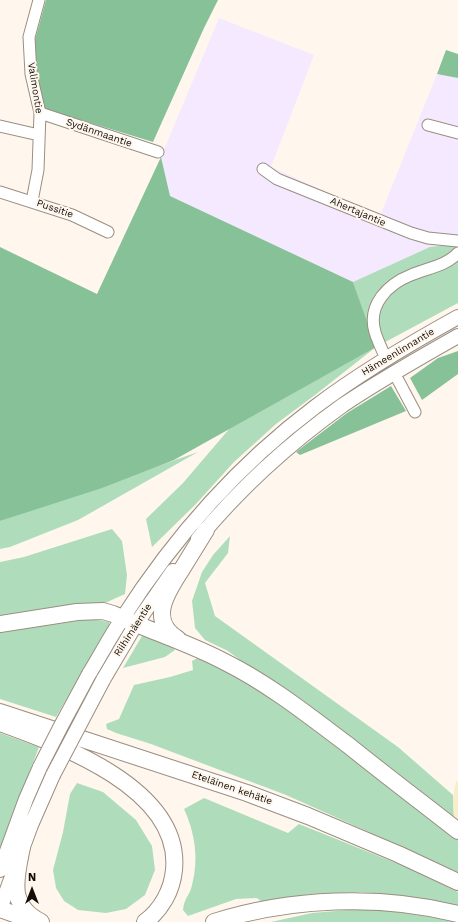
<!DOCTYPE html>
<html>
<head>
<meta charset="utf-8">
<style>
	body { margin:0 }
	#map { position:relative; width:458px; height:922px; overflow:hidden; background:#fff7ed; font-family:"Work Sans",sans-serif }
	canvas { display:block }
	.north { position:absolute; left:12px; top:870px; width:40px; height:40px; -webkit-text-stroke:3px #fff7ed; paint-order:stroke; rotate:0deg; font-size:11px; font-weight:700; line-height:16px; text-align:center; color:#130e09 }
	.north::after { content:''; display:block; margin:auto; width:14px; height:18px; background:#130e09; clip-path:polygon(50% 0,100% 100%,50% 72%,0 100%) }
</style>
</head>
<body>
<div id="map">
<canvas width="458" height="922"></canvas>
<div class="north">N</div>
</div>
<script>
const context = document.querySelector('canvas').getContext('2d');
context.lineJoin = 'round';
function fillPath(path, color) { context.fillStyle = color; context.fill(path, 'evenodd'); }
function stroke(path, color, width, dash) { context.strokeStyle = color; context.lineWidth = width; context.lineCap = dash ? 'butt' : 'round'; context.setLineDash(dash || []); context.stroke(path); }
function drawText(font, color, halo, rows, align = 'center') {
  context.font = font + ' "Work Sans",sans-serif'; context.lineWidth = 4; context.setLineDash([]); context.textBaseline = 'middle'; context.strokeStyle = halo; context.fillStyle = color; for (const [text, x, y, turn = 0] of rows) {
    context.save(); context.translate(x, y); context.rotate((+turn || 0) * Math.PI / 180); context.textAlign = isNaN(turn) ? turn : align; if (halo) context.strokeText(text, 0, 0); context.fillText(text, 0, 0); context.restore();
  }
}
const industrial = new Path2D(`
	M219,18l95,37 -43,112 109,49 57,-142 21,4v166l-105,38 -183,-86 -9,-39z`);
const green = new Path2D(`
	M458,244v59l-82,44 -61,48 -39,29 -42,38 -39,43 -43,42 -6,-28 37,-36 47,-55 145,-81 -22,-65 77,-35z
	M198,452l-120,68 -68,27 -10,2v-28z
	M112,529l10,12 5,34 -2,19 -20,9 -22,1 -83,12v-54l24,-5z
	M230,536l-2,17 -23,30 10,33 183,131 55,48 1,25 -226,-169 -23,-11 -10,-12 -3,-27 10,-29 11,-17z
	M91,619l18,3v4l-53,91 -56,-18v-66l27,-5z
	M142,636c11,0 26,5 33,14l-10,7 -42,11z
	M201,656l26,13 47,31 184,139v33l-172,-77 -135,-51 -35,-11 -9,-4 -1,-5 13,-5 15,-34 36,-8 23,-7 -1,-9z
	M0,733l39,14 -39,102z
	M77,783l26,9 33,28 16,26 3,24 -10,25 -19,14 -20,4 -28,-3 -14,-9 -8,-13 -3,-18 10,-38 7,-38z
	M204,798l84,35 11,-9 107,43 52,25v14l-53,-10 -44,-4 -51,2 -47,9 -6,-5 -21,1 -48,17 -5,-6c1,-12 7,-15 9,-25 7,-26 3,-52 -8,-76z
	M371,908l53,4 34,10h-187l41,-9z`);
const forest = new Path2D(`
	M46,0h172l-14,28 -51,114 -108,-33 -9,-36 -1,-33z
	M446,50l12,4v24l-21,-4z
	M161,157l9,39 183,86 23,65 -202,113 -72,28 -102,33v-274l97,47z
	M458,351v23l-36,26 -12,-22 28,-20z
	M391,386l15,25 -106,44 -4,-3 51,-39z`);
const sand = new Path2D(`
	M456,781l2,1v41l-4,-3 -1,-22z`);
const minor = new Path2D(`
	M40,113l118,39
	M428,125l30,8
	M0,126l39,9
	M263,169l14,10 134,54 17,5 30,3
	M0,192l72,23 36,17
	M32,201l6,-31 2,-57 -9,-39 -2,-37 10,-37
	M383,352c-3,-7 -6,-13 -8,-20 -8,-27 13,-48 36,-57 16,-7 35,-9 47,-22
	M398,380l17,32`);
const major = new Path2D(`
	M198,539c42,-51 92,-96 145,-134 37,-25 76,-47 115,-69
	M89,674c11,-18 21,-37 33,-55 51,-80 116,-154 193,-212 45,-34 94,-63 143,-90
	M103,680l33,-56 37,-53
	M0,870l26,-71 14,-32
	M0,909l31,-84 22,-50`);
const highway = new Path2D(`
	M0,624l77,-12 26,-1 10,3c37,17 76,29 112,48 44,22 83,53 123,83 36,29 73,57 110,86
	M178,639c-31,-19 -10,-48 4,-70 8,-13 16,-26 24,-39
	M0,712l247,81 61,23 90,38 60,28
	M0,723c61,22 182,66 174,147 -2,21 -13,40 -29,52
	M22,847c-6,31 -15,58 19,75
	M0,909l34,12
	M214,922c76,-24 166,-28 244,-8`);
const majorBridge = new Path2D(`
	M40,767l21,-41 28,-52
	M53,775l50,-95`);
const streetNames = [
	["Valimontie",35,88,81],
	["Sydänmaantie",99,133,19],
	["Pussitie",55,209,19],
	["Ahertajantie",358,212,23],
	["Hämeenlinnantie",398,352,-31],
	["Riihimäentie",133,630,-57],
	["Eteläinen kehätie",232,788,19]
];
fillPath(industrial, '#f4e9fe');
fillPath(green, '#afddbb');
fillPath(forest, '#87c198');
fillPath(sand, '#f8eec9');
stroke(minor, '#9a8e80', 13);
stroke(major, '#9a8e80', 16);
stroke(highway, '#9a8e80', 18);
stroke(minor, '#fff', 11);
stroke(major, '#fff', 14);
stroke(highway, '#fff', 16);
stroke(majorBridge, '#9a8e80', 16, []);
stroke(majorBridge, '#fff', 14);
drawText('10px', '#130e09', '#fff7ed', streetNames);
</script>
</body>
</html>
